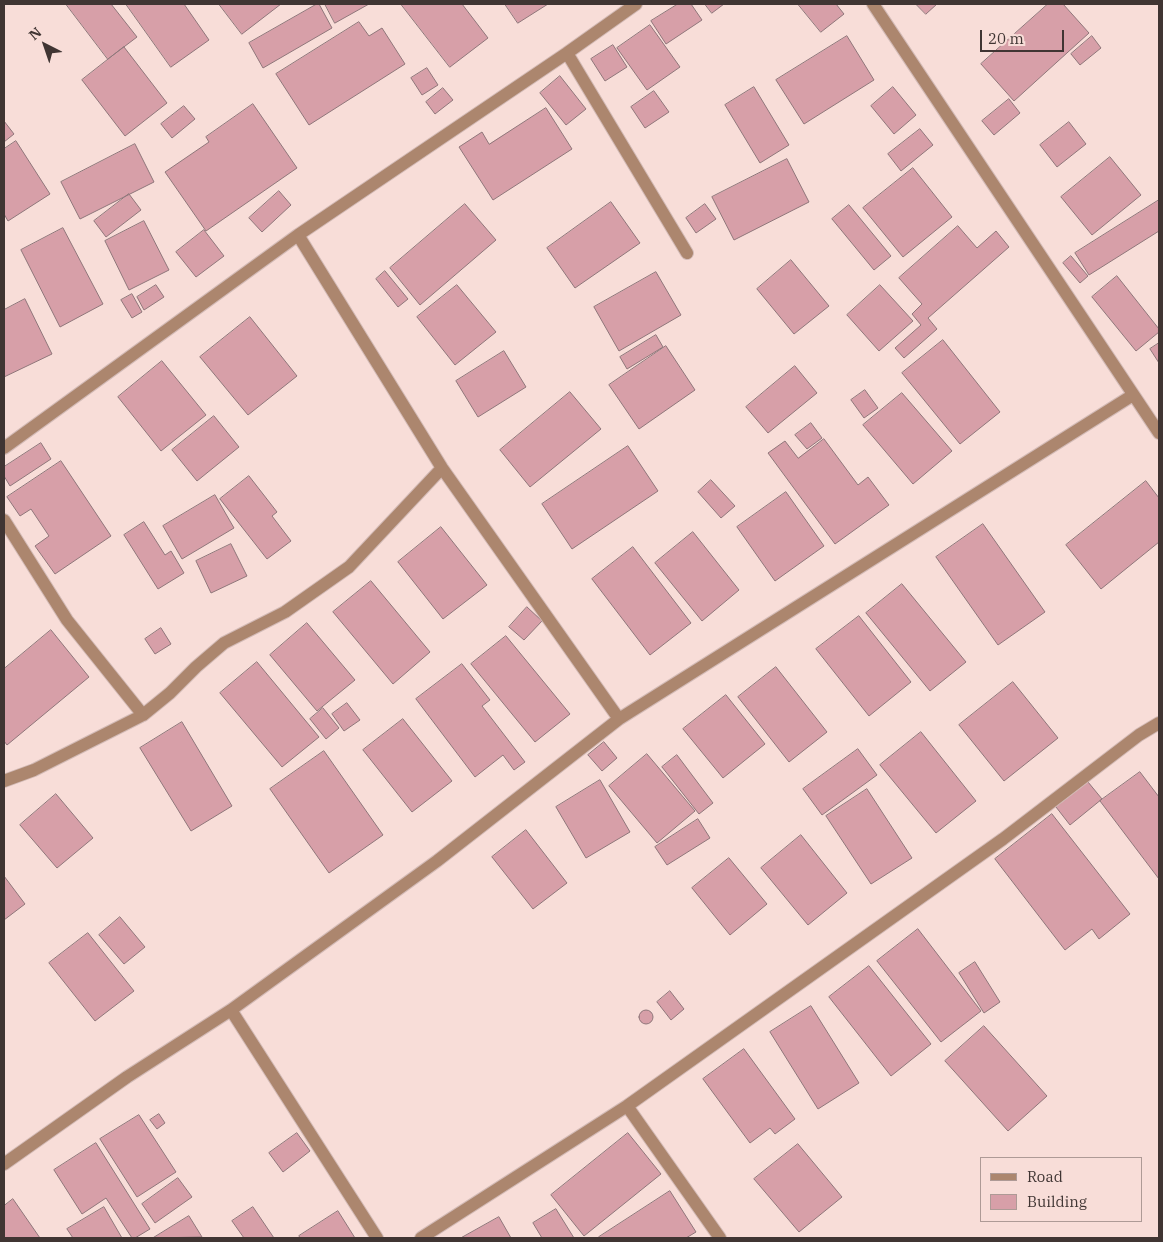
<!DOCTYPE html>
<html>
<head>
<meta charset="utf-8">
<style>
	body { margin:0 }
	#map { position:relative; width:1163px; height:1242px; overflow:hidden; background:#f8ddd8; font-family:"IBM Plex Serif",serif }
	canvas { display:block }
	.frame { position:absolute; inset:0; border:5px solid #403533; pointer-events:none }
	.legend { position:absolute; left:980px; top:1157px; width:162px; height:65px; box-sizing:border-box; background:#f8ddd8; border:1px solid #ae9a96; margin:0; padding:6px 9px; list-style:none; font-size:15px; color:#403533 }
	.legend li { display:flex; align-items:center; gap:10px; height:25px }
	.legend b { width:25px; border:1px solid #ae9a96 }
	.north { position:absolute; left:20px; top:20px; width:50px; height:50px; -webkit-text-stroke:4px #f8ddd8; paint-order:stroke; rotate:319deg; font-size:14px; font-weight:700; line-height:20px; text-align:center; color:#403533 }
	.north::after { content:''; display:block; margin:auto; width:18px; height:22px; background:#403533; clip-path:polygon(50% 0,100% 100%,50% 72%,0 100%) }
	.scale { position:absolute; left:980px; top:30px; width:84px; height:22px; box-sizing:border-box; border:2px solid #403533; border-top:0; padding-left:6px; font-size:15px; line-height:18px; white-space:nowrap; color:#403533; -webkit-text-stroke:4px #f8ddd8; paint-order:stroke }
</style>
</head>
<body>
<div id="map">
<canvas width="1163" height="1242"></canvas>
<div class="frame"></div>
<ul class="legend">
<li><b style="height:6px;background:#ac866e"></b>Road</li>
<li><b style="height:14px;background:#d79fa8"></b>Building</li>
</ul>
<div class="north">N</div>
<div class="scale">20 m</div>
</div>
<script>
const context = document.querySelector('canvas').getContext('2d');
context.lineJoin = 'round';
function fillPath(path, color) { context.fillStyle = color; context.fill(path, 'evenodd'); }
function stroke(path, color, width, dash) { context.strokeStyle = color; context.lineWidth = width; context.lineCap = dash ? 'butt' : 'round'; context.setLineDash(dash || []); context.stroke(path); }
const building = new Path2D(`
	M66,4h45l26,33 -29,22z
	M126,4h58l25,36 -38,27z
	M219,4h62l-39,30z
	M317,4h2l13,24 -69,40 -14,-25z
	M325,4h44l-34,19z
	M401,4h61l26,34 -38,29z
	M505,4h43l-30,19z
	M678,4h13l11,16 -36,24 -15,-23z
	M705,4h19l-12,9z
	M798,4h38l8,10 -23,18z
	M916,4h21l-11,10z
	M1048,4h15l26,29 -75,68 -33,-37z
	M359,22l10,14 13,-8 23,36 -96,61 -33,-51z
	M650,25l30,42 -33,23 -30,-42z
	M847,36l27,44 -70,44 -28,-44z
	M1092,36l9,12 -21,17 -9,-11z
	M613,45l14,22 -22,14 -14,-22z
	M124,47l43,56 -42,33 -43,-56z
	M427,68l11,17 -16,10 -11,-17z
	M560,76l26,33 -20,16 -26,-32z
	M754,87l35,58 -29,18 -35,-58z
	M893,87l23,28 -22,19 -23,-28z
	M443,88l10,12 -18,14 -9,-12z
	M654,91l15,21 -24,16 -14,-21z
	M1009,99l11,14 -26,22 -12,-14z
	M253,104l44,64 -91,63 -41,-59 44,-30 -3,-5z
	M184,106l11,13 -23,19 -11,-14z
	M546,108l26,41 -79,51 -34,-53 23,-15 7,12z
	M4,121l10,13 -10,8z
	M1069,122l17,22 -29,23 -17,-22z
	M920,129l13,16 -32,26 -13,-17z
	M16,141l34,53 -42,27 -4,-7v-65z
	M135,144l19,38 -74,37 -19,-37z
	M1110,157l31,38 -49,40 -31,-38z
	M787,159l22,43 -75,38 -22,-43z
	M913,168l39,49 -49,40 -40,-49z
	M279,191l12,14 -29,27 -13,-14z
	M129,194l12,16 -35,27 -12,-16z
	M1159,200v31l-70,44 -14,-22z
	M611,202l29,41 -65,45 -28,-40z
	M465,204l31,36 -76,65 -30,-37z
	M705,204l11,15 -20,14 -10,-15z
	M849,205l42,51 -17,14 -42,-51z
	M144,221l25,49 -40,20 -24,-49z
	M958,226l19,22 19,-17 13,16 -81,71 9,11 -33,29 -9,-10 26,-23 -9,-11 10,-10 -23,-26z
	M63,228l40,76 -43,23 -39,-77z
	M204,230l20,26 -28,21 -20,-25z
	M1071,256l17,20 -8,7 -17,-20z
	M791,260l38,46 -35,28 -37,-45z
	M385,271l23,28 -10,8 -22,-28z
	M656,272l25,43 -62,36 -25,-44z
	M1117,276l42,53v3l-23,19 -44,-54z
	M156,285l8,12 -20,13 -7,-13z
	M457,285l39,47 -41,33 -38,-48z
	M880,285l33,36 -34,30 -32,-36z
	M132,294l10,18 -10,6 -11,-18z
	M25,299l27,55 -48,23v-67z
	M250,317l47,59 -49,39 -48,-58z
	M656,335l7,12 -36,22 -7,-12z
	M943,340l57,72 -40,32 -58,-71z
	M1159,343v20l-9,-14z
	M666,346l29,44 -56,39 -30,-44z
	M504,351l22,36 -48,30 -22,-36z
	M162,361l44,54 -45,36 -43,-54z
	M795,366l22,27 -49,40 -22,-26z
	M865,390l13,18 -14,10 -13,-18z
	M570,392l31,37 -71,58 -30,-37z
	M902,393l50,58 -39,33 -50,-59z
	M214,416l25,31 -42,34 -25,-31z
	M811,423l11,15 -15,11 -12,-14z
	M824,439l34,46 10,-8 21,28 -54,39 -67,-91 17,-12 13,17z
	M41,443l10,16 -41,27 -6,-10v-9z
	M628,446l30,45 -86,58 -30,-45z
	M61,461l50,75 -56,38 -20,-28 14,-10 -18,-27 -11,7 -13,-19z
	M249,476l28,36 -5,4 19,25 -24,18 -47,-60z
	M711,480l24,26 -14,12 -23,-26z
	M1146,481l13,17v44l-58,47 -35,-44z
	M786,492l38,54 -49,35 -38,-54z
	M215,495l19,33 -52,31 -19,-33z
	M144,522l21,33 6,-4 13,22 -26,16 -34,-54z
	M983,524l62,88 -47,33 -62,-88z
	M441,527l46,58 -44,34 -45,-57z
	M693,532l46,58 -37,31 -47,-58z
	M231,544l16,32 -36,17 -15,-32z
	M633,547l58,76 -41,32 -58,-76z
	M371,581l59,71 -37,32 -60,-72z
	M902,584l64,78 -36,29 -64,-78z
	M527,607l15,14 -18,19 -15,-13z
	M859,616l52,66 -42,34 -53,-67z
	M307,623l48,57 -38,31 -47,-56z
	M161,628l10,16 -16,10 -10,-15z
	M51,630l38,47 -82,68 -3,-4v-72z
	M506,636l64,78 -35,28 -64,-78z
	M257,662l62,75 -37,30 -62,-74z
	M462,664l28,36 -8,6 43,56 -11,8 -11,-15 -28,22 -59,-78z
	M776,667l51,65 -38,30 -51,-65z
	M1013,682l45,56 -54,43 -45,-56z
	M726,695l39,49 -42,34 -40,-49z
	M347,703l13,17 -16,11 -12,-17z
	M323,708l16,20 -13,11 -16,-20z
	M403,719l49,62 -40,31 -49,-62z
	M182,722l50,84 -41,25 -51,-83z
	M921,732l55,69 -40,32 -56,-68z
	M604,742l13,16 -15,13 -14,-16z
	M858,749l19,26 -55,40 -19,-26z
	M324,751l59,84 -54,38 -59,-84z
	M647,754l48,57 -38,32 -48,-57z
	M677,755l36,48 -14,11 -37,-47z
	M1140,772l19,25v82l-59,-78z
	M600,780l30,52 -44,26 -30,-51z
	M1088,782l14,17 -32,26 -14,-18z
	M867,789l45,69 -41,26 -45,-68z
	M56,794l37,44 -36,30 -37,-43z
	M1052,814l78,100 -31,25 -7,-10 -27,21 -70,-91z
	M698,819l12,19 -43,27 -12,-18z
	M526,830l41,53 -34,26 -41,-52z
	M801,835l46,58 -39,32 -47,-57z
	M729,858l38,46 -37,31 -38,-47z
	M4,876l21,28 -21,16z
	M120,917l25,30 -21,17 -25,-29z
	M918,929l63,82 -40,31 -64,-81z
	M88,933l46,58 -39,30 -46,-58z
	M975,962l25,40 -16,11 -25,-40z
	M869,966l62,78 -40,32 -62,-79z
	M670,991l14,18 -13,11 -14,-18z
	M811,1006l48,77 -41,26 -48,-77z
	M639 1017a7 7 0 1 1 14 0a7 7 0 1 1-14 0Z
	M984,1026l63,70 -39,35 -63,-70z
	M744,1049l51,70 -20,15 -5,-6 -20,15 -47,-64z
	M159,1114l6,9 -8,6 -7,-9z
	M139,1115l37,57 -39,25 -37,-58z
	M297,1133l13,18 -27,21 -14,-19z
	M628,1133l33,41 -77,62 -33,-41z
	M96,1143l54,86 -15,9h-3l-26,-40 -24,16 -28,-44z
	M798,1144l44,53 -43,35 -45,-53z
	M178,1178l14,19 -37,26 -13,-19z
	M670,1191l26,41 -10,6h-86l-1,-1z
	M13,1199l27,39h-36v-32z
	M104,1207l18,31h-49l-6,-9z
	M253,1207l21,31h-30l-12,-17z
	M556,1209l18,29h-32l-9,-15z
	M338,1211l17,27h-55l-1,-2z
	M189,1216l13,21 -49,1z
	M499,1217l12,21h-50z`);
const minor = new Path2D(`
	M873,4l286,429
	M567,53l120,200
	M298,235l144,233 177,251
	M4,448l294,-213 269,-182 69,-49
	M4,520l63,100 76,95
	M4,781l30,-11 109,-55 27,-22 26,-26 28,-24 61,-31 64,-45 93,-99
	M231,1010l146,228
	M627,1106l93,132
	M4,1164l123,-87 104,-67 206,-149 182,-142 514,-324
	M421,1238l206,-132 376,-267 136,-104 20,-12`);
fillPath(building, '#d79fa8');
stroke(building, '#8f767a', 1);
stroke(minor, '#d3bbb7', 14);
stroke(minor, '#ac866e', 12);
</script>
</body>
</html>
